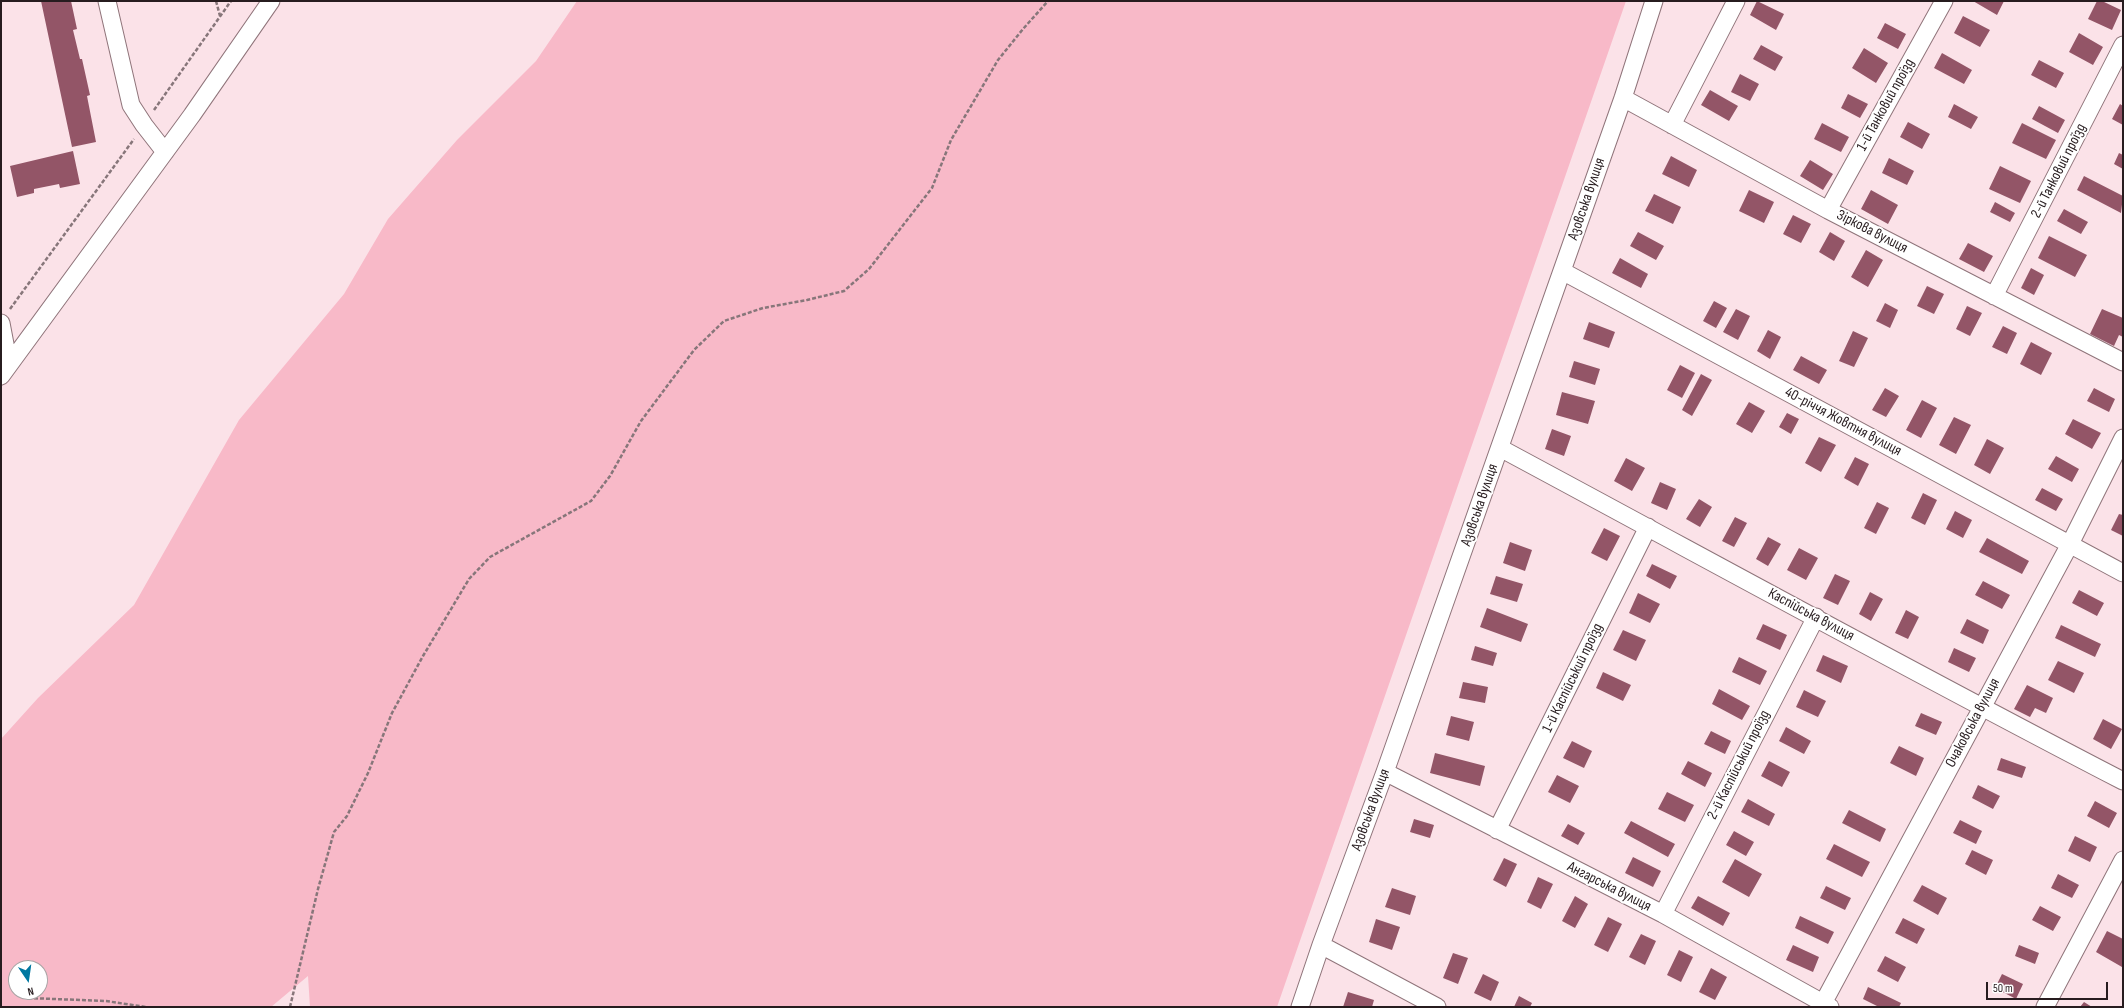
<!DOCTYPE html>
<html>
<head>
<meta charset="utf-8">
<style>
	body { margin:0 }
	#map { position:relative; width:2124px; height:1008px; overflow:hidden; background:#fbe2e8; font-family:"Sofia Sans Condensed",sans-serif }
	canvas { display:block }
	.frame { position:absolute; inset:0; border:2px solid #271c1f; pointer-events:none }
	.north { position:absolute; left:8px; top:960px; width:40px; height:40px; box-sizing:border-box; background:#fff; border:1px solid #a9a4a5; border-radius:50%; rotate:167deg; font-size:11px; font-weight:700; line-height:16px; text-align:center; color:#271c1f }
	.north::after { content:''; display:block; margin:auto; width:14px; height:18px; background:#0078a1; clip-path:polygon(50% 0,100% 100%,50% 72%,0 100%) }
	.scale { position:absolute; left:1986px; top:982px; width:122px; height:18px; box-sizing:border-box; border:2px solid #271c1f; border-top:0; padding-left:5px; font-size:12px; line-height:14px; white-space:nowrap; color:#271c1f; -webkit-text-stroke:3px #fff; paint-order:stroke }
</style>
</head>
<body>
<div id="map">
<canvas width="2124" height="1008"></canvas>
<div class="frame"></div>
<div class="north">N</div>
<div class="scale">50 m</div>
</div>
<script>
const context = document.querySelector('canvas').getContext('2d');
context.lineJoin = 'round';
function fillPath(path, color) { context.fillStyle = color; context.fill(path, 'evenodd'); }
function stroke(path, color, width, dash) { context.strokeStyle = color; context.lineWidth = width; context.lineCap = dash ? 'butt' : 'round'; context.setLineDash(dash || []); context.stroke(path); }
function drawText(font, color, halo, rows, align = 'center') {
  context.font = font + ' "Sofia Sans Condensed",sans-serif'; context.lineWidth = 4; context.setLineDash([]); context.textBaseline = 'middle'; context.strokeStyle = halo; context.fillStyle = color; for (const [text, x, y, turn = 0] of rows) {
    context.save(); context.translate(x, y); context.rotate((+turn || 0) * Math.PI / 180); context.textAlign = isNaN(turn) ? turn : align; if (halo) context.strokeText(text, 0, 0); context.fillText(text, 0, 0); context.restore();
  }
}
const green = new Path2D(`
	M577,1h1049l-349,1006h-967l-2,-31 -37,31h-270v-268l37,-41 96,-93 105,-185 105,-126 44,-75 69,-79 79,-79zM16,968h24v24h-24z`);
const building = new Path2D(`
	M41,1h30l6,28 -4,1 7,29h2l8,36 -3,1 9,46 -24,5z
	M1757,1l27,13 -8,16 -26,-15z
	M1973,1h31l-7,14z
	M2097,1h5l19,9 -9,20 -24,-11z
	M1963,16l27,14 -10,17 -26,-14z
	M1885,23l21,11 -8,15 -21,-11z
	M2079,33l24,14 -10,18 -24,-13z
	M1761,45l22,12 -8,14 -22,-12z
	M1864,48l24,15 -12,20 -24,-15z
	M1942,53l30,17 -8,14 -30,-16z
	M2039,60l25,13 -8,15 -25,-13z
	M1740,74l19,10 -9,17 -19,-9z
	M1710,90l28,16 -9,15 -28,-16z
	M1848,94l20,10 -8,14 -19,-10z
	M1954,104l24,13 -7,12 -23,-12z
	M2120,104l3,2v19l-11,-6z
	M2039,106l26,14 -7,13 -26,-14z
	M1908,122l22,12 -8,15 -22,-12z
	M1822,123l27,14 -8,15 -27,-13z
	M2022,123l34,17 -10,19 -34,-16z
	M73,151l7,33 -20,4 -1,-4 -25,5v4l-17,4 -7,-31z
	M2119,153l4,2v14l-9,-5z
	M1671,156l26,14 -8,17 -27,-13z
	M1889,158l25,13 -7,14 -25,-12z
	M1810,160l23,14 -10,16 -23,-14z
	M2000,166l31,15 -11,22 -31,-14z
	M2084,176l39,20 -2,17 -44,-23z
	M1749,190l25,12 -10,21 -25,-12z
	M1871,190l27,15 -10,19 -27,-15z
	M1654,194l27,13 -8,17 -28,-13z
	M1995,202l20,11 -5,9 -20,-10z
	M2064,209l24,13 -7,12 -24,-13z
	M1793,215l18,9 -10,19 -18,-9z
	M1638,232l26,14 -8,14 -26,-14z
	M1830,232l15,9 -11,20 -15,-9z
	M2049,236l38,19 -12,22 -37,-19z
	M1968,243l25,13 -9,16 -25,-13z
	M1866,250l17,10 -15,27 -17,-10z
	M1620,258l28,16 -7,14 -29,-15z
	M2031,268l13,7 -10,20 -13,-7z
	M1927,286l17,8 -10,20 -17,-8z
	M1714,301l13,7 -11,20 -13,-7z
	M1885,303l13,7 -8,18 -14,-7z
	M1967,306l15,7 -12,23 -14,-7z
	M1736,309l14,7 -12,24 -15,-8z
	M2102,309l21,9v19l-4,-2 -5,11 -24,-12z
	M1589,322l26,10 -6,16 -26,-9z
	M2003,326l14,7 -10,21 -15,-7z
	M1768,330l13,7 -11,22 -13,-8z
	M1853,331l15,7 -14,29 -15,-6z
	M2031,342l21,11 -11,22 -21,-11z
	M1801,356l26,14 -8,14 -26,-14z
	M1574,361l26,8 -5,16 -26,-8z
	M1680,365l15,8 -13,25 -15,-8z
	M1701,374l11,6 -20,36 -10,-6z
	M1885,388l14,8 -13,21 -14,-7z
	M2094,388l21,11 -6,13 -22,-11z
	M1562,392l33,9 -7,23 -32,-9z
	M1922,400l15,8 -16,30 -15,-8z
	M1749,402l16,9 -13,22 -16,-9z
	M1787,413l12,6 -8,15 -12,-7z
	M1954,417l17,8 -15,29 -17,-9z
	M2073,419l28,14 -9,16 -27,-15z
	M1552,429l19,7 -7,20 -19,-7z
	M1819,437l17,8 -15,27 -16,-9z
	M1987,439l17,9 -14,26 -16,-9z
	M2056,456l23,13 -7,13 -24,-13z
	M1855,457l14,7 -11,22 -14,-8z
	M1626,458l19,10 -13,23 -18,-10z
	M1660,482l16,7 -9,21 -16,-7z
	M2042,488l21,11 -7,12 -21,-11z
	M1923,493l14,7 -12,25 -14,-7z
	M1699,499l13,8 -12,20 -14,-8z
	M1877,502l12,6 -13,26 -12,-6z
	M1955,511l17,9 -9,18 -17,-9z
	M2119,514l4,1v21l-12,-6z
	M1735,517l12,6 -13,24 -12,-6z
	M1604,528l16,8 -13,25 -16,-8z
	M1768,537l13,7 -13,22 -12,-7z
	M1987,538l42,23 -7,13 -43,-22z
	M1510,542l22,8 -7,21 -22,-8z
	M1799,548l19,10 -12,22 -19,-10z
	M1652,564l25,12 -7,13 -24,-13z
	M1835,574l15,7 -12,24 -15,-7z
	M1496,576l27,8 -6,18 -27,-8z
	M1983,581l27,14 -8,14 -27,-14z
	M2079,590l25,13 -7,13 -25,-13z
	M1870,592l13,7 -12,22 -12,-7z
	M1638,593l22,11 -10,19 -21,-10z
	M1487,608l41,16 -7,18 -41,-15z
	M1906,610l13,7 -11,22 -13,-6z
	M1967,619l22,11 -6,14 -23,-11z
	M1763,624l24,11 -7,15 -24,-11z
	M2061,625l40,19 -6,13 -40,-19z
	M1623,630l23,10 -10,21 -23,-11z
	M1475,646l22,7 -4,13 -22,-6z
	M1954,648l22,10 -7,14 -21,-10z
	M1823,655l25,11 -7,17 -25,-12z
	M1739,657l28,14 -7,14 -28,-13z
	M2058,661l26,12 -10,20 -26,-13z
	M1603,672l28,13 -8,16 -27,-13z
	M1463,682l25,5 -3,16 -26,-5z
	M2027,685l26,13 -7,15 -11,-5 -5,9 -16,-8z
	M1719,689l31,17 -8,14 -30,-16z
	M1804,690l22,11 -8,16 -22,-10z
	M1921,713l21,9 -6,13 -21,-9z
	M1451,716l23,6 -5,19 -23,-6z
	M2103,719l19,10 -11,20 -18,-10z
	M1786,727l25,14 -7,13 -25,-13z
	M1711,731l20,10 -6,13 -21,-10z
	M1572,741l20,10 -8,17 -21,-10z
	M1899,746l25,12 -8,18 -26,-13z
	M1435,753l50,13 -5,20 -50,-13z
	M2001,758l25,9 -4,11 -25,-8z
	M1688,761l24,12 -7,14 -24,-13z
	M1769,761l21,11 -8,15 -21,-11z
	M1557,775l22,11 -9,17 -22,-11z
	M1978,785l22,11 -7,13 -21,-11z
	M1667,792l27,13 -9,17 -27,-13z
	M1748,799l27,15 -6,12 -28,-14z
	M2095,801l22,12 -8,15 -22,-12z
	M1849,810l37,19 -6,13 -38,-19z
	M1414,819l20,6 -4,13 -20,-6z
	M1960,820l22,11 -6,13 -23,-11z
	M1631,821l44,23 -7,13 -44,-24z
	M1568,824l17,9 -7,12 -17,-9z
	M1734,831l20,11 -8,14 -20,-11z
	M2075,836l22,11 -7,15 -22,-11z
	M1834,844l36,18 -8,15 -36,-18z
	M1972,850l21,10 -7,15 -21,-11z
	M1633,857l28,14 -8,16 -28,-14z
	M1504,858l13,6 -11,23 -13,-7z
	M1735,859l27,15 -13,23 -27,-15z
	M2058,874l21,11 -7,13 -21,-10z
	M1538,877l15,7 -12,25 -14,-7z
	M1922,885l25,13 -9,17 -25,-14z
	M1826,886l25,12 -6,12 -25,-12z
	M1392,888l24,8 -6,19 -25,-8z
	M1575,896l13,8 -13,24 -13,-7z
	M1698,896l32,17 -7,13 -32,-18z
	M2040,906l21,11 -8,14 -21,-11z
	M1800,916l34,16 -6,12 -33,-16z
	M1608,917l14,7 -14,28 -14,-7z
	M1903,918l22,11 -8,15 -22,-11z
	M1376,919l24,8 -8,23 -23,-8z
	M2107,931l16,8 -1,28 -26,-15z
	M1641,934l15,7 -11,24 -16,-8z
	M1793,945l26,12 -6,15 -27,-12z
	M2019,945l20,8 -4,11 -20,-8z
	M1679,950l14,7 -12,25 -14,-7z
	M1453,953l15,5 -10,26 -15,-6z
	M1885,956l21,11 -8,15 -21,-11z
	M1711,968l16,9 -12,23 -16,-8z
	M1483,974l16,8 -8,19 -17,-8z
	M2002,974l21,10 -7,15 -21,-11z
	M1868,987l33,16 -2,4h-20l-16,-8z
	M1348,992l26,8 -2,7h-29z
	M1519,996l13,7 -2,4h-16z
	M2084,1002l8,5h-12z`);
const path = new Path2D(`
	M216,1l4,15
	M154,110l77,-109
	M10,309l124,-170
	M28,998l78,3 40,6
	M290,1007l28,-118 16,-57 13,-16 21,-43 24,-60 31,-57 46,-77 21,-22 101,-56 19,-25 31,-55 53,-71 30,-29 39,-13 44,-8 37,-9 25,-22 63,-81 19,-48 47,-80 25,-31 25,-28`);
const minor = new Path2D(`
	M107,1l24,104 13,20 21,27
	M1623,98l205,112 295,152
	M1672,125l64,-124
	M1828,210l116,-209
	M1562,271l561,302
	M1994,296l129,-251
	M1,323l8,42
	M1,376l191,-261 79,-114
	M1500,448c207,111 414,225 623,333
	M1385,772l278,142 167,93
	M1497,830l151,-303
	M1663,914l153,-297
	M1321,945l116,62
	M1300,1007l21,-62 64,-173 238,-674 31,-97
	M1821,1007l249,-463 53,-106
	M2045,1007l78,-147`);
const streetNames = [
	["1-й Танковий проїзд",1886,105,-61],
	["2-й Танковий проїзд",2059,171,-63],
	["Азовська вулиця",1587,199,-71],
	["Зіркова вулиця",1872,232,27],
	["40-річчя Жовтня вулиця",1843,422,28],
	["Азовська вулиця",1480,505,-71],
	["Каспійська вулиця",1811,615,28],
	["1-й Каспійський проїзд",1573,678,-64],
	["Очаковська вулиця",1973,723,-62],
	["2-й Каспійський проїзд",1739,765,-63],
	["Азовська вулиця",1371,810,-70],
	["Ангарська вулиця",1609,887,27]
];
fillPath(green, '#f8b9c8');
fillPath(building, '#935567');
stroke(minor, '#8f747a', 19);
stroke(path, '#87767a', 2.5, [4, 2]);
stroke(minor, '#fff', 17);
drawText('15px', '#271c1f', '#fff', streetNames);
</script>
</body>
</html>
